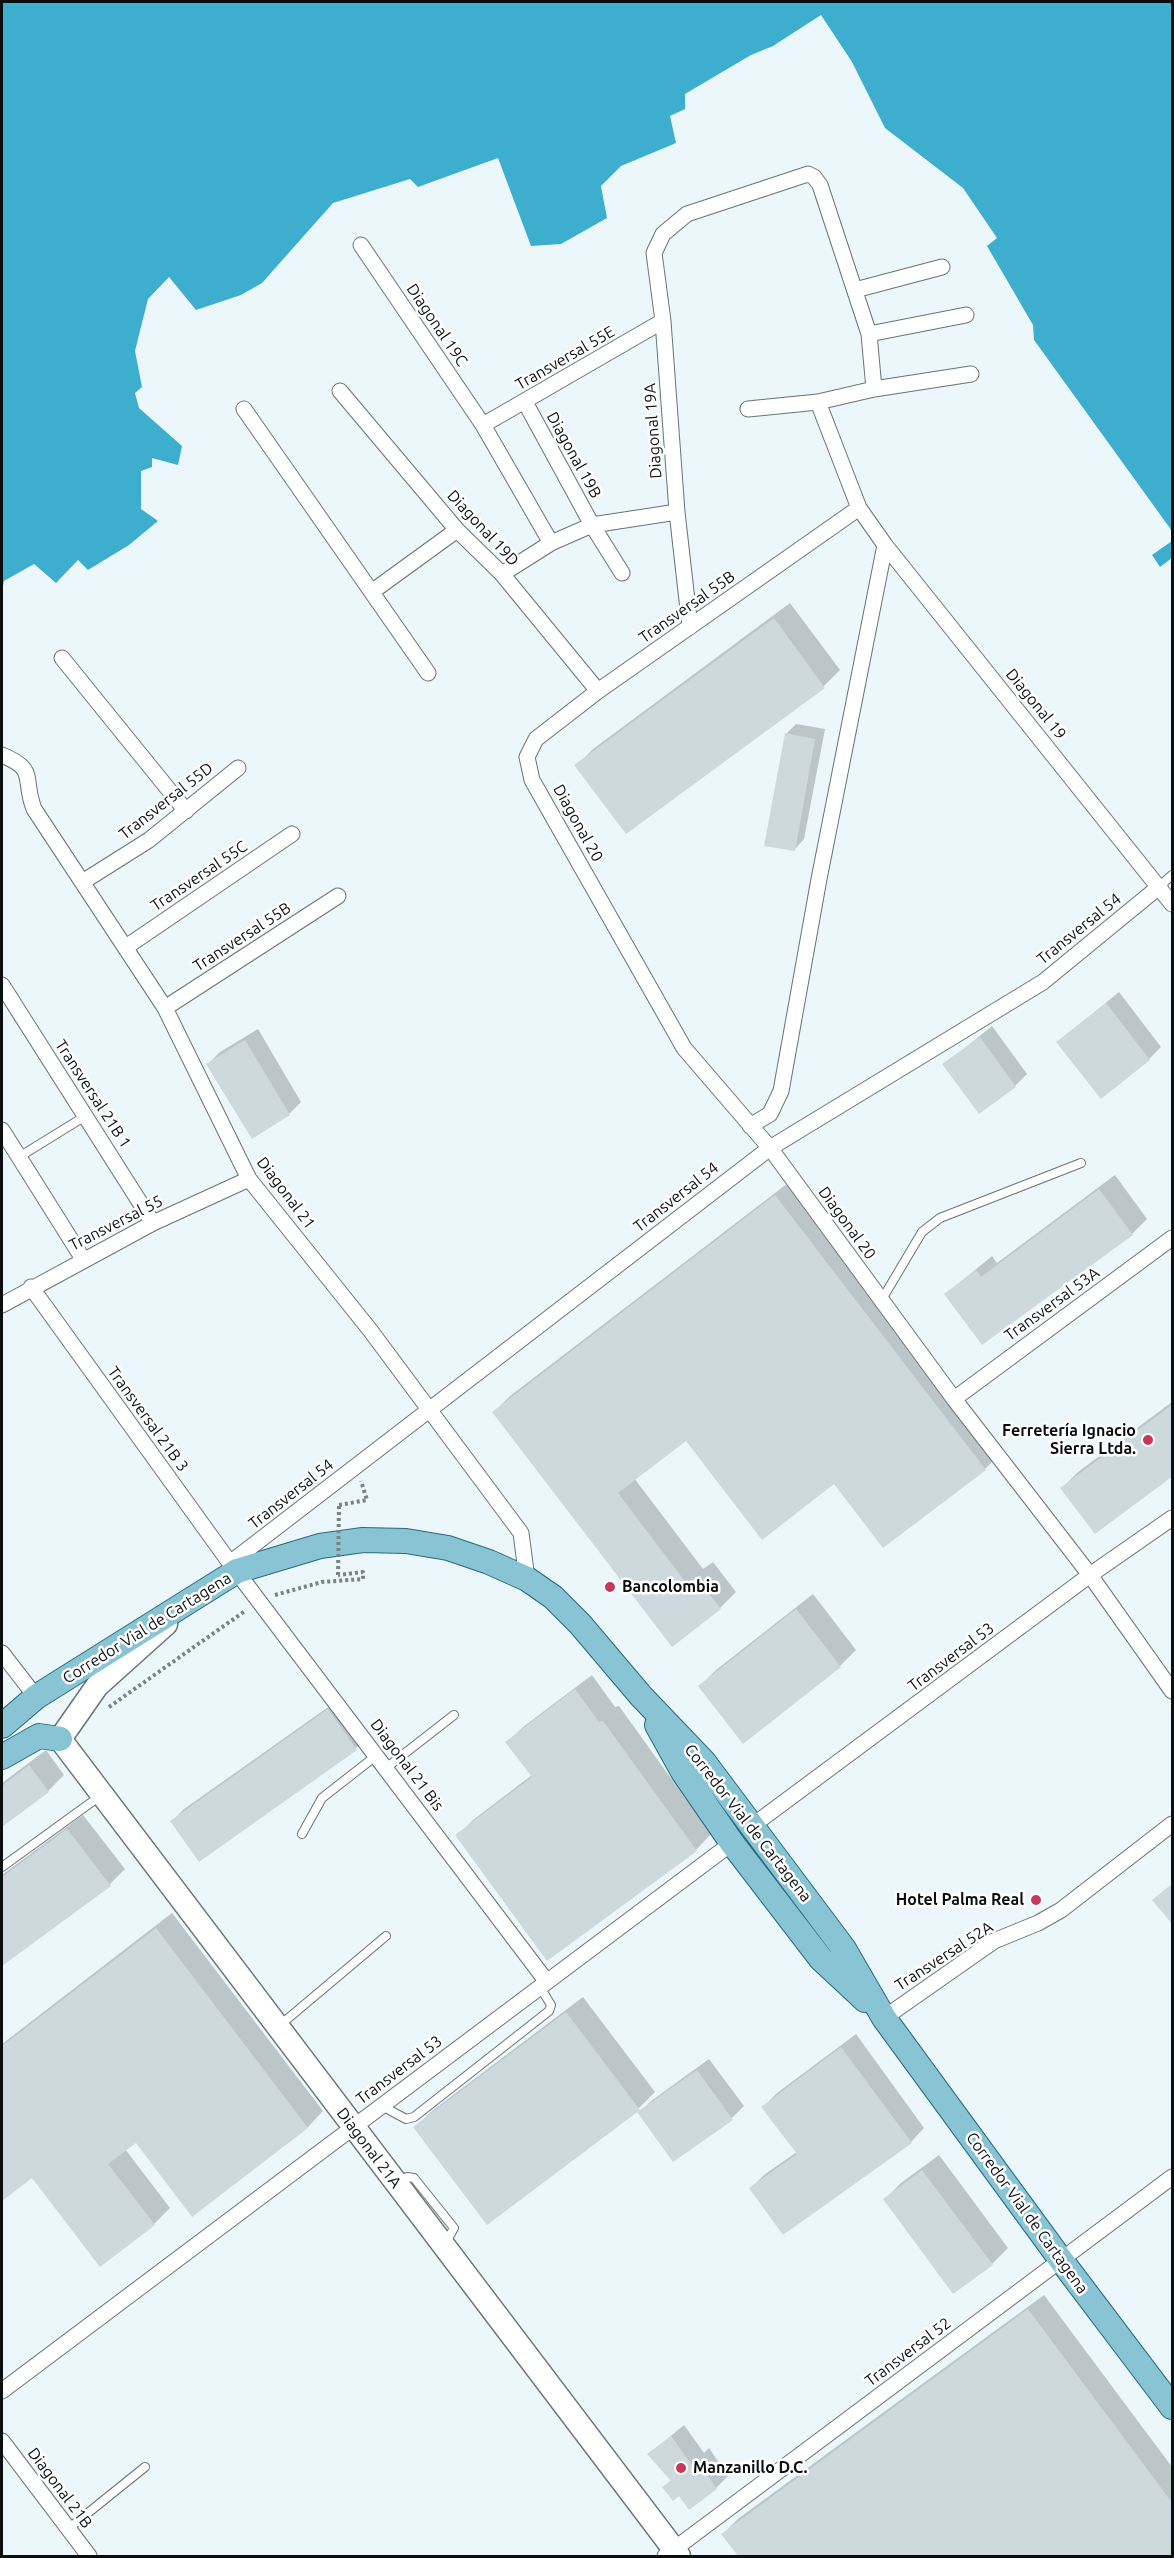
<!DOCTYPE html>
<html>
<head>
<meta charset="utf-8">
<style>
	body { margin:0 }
	#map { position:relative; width:1174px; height:2558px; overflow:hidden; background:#ecf7fb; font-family:Ubuntu,sans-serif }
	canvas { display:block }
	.frame { position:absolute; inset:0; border:3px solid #0a0e0f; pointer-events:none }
</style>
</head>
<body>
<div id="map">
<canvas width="1174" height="2558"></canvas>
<div class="frame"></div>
</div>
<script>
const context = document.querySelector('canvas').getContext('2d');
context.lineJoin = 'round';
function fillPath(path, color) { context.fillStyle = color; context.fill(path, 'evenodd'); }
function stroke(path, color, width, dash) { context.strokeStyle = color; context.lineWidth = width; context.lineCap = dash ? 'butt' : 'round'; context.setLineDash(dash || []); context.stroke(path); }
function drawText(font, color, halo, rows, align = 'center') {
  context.font = font + ' Ubuntu,sans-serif'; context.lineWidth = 5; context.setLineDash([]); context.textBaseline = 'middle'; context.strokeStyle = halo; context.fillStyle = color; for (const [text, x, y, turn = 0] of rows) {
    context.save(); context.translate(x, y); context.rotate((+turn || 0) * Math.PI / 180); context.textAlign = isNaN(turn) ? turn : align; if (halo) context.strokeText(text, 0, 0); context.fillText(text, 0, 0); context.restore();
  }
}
const water = new Path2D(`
	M2,2h1170v529l-138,-191 -1,-15 -46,-79 10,-8 -34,-50 -78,-60 -33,-66 -31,-47 -48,31 -22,9 -66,39v15l-15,7 6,27 -55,23 -20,20 6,32 -46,26 -30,2 -33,-88 -80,29 -8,-8 -77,24 -71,80 -21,12 -45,15 -27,-33 -21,22 -13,52 7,36 -7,6 4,15 43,38 -4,19 -26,-7v9l-11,4v38l17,12 -29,24 -41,25 -10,-10 -22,23 -22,-19 -30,17 -2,9z
	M1172,541v17l-12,9 -8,-12z`);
const shadow = new Path2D(`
	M790,603l50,67 -16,16 -248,80 17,-17z
	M796,724l29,5 -21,110 -10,11 -8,-116z
	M1119,992l42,55 -12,12 -91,-17z
	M992,1026l35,48 -12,12 -71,-21z
	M258,1029l43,73 -12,12 -81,-50 12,-12z
	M1115,1175l32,44 -15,15 -186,60 46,-38 5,7z
	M792,1180l209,273 -16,16 -299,-30 -52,39 69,91 10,-7 23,30 -16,16 -47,37 -179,-233 16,-16z
	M1172,1402v72l-110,14 16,-16z
	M813,1594l43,56 -16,16 -140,20 16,-16z
	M592,1675l23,32 4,-1 92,128 -15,16 -239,-14 16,-16 59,-45 -25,-32 16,-16z
	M341,1698l27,38 -12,12 -156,112 -28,-39 12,-12z
	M46,1750l18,25 -16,16 -46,35v-43z
	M83,1815l42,54 -15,15 -108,80v-89z
	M172,1913l151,198 -15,16 -115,88 -57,-74 -11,8 45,59 -16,16 -54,41 -68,-89 -30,24v-156z
	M583,1997l72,95 -16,16 -224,19 17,-16z
	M856,2034l68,94 -13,14 -160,46 14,-14 32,-22 -34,-45 14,-14z
	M709,2059l35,47 -12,12 -93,-5 12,-12z
	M939,2155l69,93 -16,16 -107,-65 16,-16z
	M1044,2295l128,172v89h-432l-17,-22 16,-16z
	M684,2425l20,28 5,-5 19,28 -12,12 -37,6 -15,-7 7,-7 -22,-26z`);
const building = new Path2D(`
	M774,618l51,70 -199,146 -52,-69z
	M785,733l30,6 -20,112 -31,-5z
	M1106,1003l44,57 -49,39 -45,-57z
	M980,1037l36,50 -37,27 -37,-50z
	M245,1040l45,75 -38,24 -46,-75z
	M1099,1189l34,46 -151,110 -38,-51 32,-24 5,7z
	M775,1195l211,275 -103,78 -49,-64 -72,56 -76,-99 -68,52 69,91 9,-7 25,32 -49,38 -180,-235z
	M1173,1404v72l-78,58 -35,-46z
	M796,1609l45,58 -98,77 -45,-58z
	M575,1689l24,33 4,-1 94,130 -150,110 -92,-126 77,-58 -27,-35z
	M328,1709l29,41 -158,112 -29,-41z
	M29,1765l20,27 -47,35v-41z
	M67,1829l44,57 -109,80v-89z
	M1173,1883v42l-21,-25z
	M156,1928l152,200 -116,89 -56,-74 -28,21 47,61 -55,42 -68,-89 -30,23v-155z
	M566,2012l74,98 -153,115 -74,-98z
	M841,2047l71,96 -129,92 -34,-47 48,-34 -36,-47z
	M697,2070l36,50 -60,42 -36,-50z
	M922,2170l71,95 -40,29 -70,-95z
	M1028,2309l145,195v52h-435l-17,-22z
	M671,2436l20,28 6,-5 20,30 -28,21 -10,-14 -6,5 -11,-14 9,-6 -24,-27z`);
const path = new Path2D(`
	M339,1505l28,-5 -6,-19
	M275,1595l47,-13 41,-3v-7l-25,3
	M109,1707l136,-96`);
const lane = new Path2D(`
	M1160,886l12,-11
	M19,1157l68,-42
	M881,1301l41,-69 18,-14 141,-55
	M386,1768l68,-53
	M302,1834l20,-36 55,-43
	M2,1867l98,-71
	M279,2026l107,-90
	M382,2106l24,13 8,-2 135,-106 2,-6 -11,-18
	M397,2182l10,-5 7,1 40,50 -8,14
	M68,2529l77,-62`);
const street = new Path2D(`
	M361,245l122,180 68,118
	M855,290l87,-23
	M869,334l97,-19
	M340,391l117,139 45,44 96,117
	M525,402l67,123 30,48
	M818,402l56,-13 97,-15
	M244,409l184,264
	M748,409l70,-7 41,106
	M483,425l180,-104
	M502,574l49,-31 41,-18 85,-13
	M373,591l84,-61
	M690,627l-13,-115 -14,-191 -9,-68 9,-19 24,-20 121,-40 6,3 6,8 49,149 5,55
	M62,658l124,153
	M2,755c36,15 20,23 32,54l131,199 84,171 121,151 151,203 6,46
	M84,881l65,-41 89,-72
	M1172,904l-287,-359 -26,-37 -261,183 -62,48 -9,18 5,23 152,268 86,100 184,251 136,176 82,116
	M126,947l166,-113
	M2,985l151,238
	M165,1008l173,-112
	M750,1126l20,-12 11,-23 38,-212 66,-334
	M2,1130l81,129
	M31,1287l199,276 317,419
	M2,1305l151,-82 96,-44
	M954,1399l218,-161
	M230,1563l540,-415 273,-166 117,-96
	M2,1653l34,44
	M752,1826l338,-251 82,-57
	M884,2018l110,-77 44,-18 23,-13 111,-86
	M2,2391l730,-548
	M2,2441l87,115
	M665,2556l507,-379`);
const secondary = new Path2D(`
	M166,1624l-69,62 -37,53 619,817`);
const primary = new Path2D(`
	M657,1725l26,47 49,71 89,116 44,41
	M2,1726l34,-29 201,-126 83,-25 43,-6 43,1 42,7 41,14 38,17 26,18 27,27 61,72 63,66 140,187 40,69 177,242 111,147
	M2,1757l37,-21 21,3`);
const pathBridge = new Path2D(`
	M338,1575l1,-70`);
const markers = [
	[1148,1440,6,"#c7385d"],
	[610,1587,6,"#c7385d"],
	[1036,1900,6,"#c7385d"],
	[681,2468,6,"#c7385d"]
];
const streetNames = [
	["Diagonal 19C",437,325,56],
	["Transversal 55E",565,358,-30],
	["Diagonal 19A",653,431,-94],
	["Diagonal 19B",574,455,61],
	["Diagonal 19D",483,528,47],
	["Transversal 55B",687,607,-35],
	["Diagonal 19",1036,704,51],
	["Transversal 55D",166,801,-38],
	["Diagonal 20",578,823,61],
	["Transversal 55C",199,876,-34],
	["Transversal 54",1079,929,-39],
	["Transversal 55B",242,937,-33],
	["Transversal 21B 1",93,1094,57],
	["Diagonal 21",286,1193,53],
	["Transversal 54",676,1197,-38],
	["Transversal 55",116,1223,-27],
	["Diagonal 20",847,1223,54],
	["Transversal 53A",1052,1304,-36],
	["Transversal 21B 3",148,1419,54],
	["Transversal 54",291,1494,-38],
	["Corredor Vial de Cartagena",147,1628,-32],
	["Transversal 53",951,1657,-37],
	["Diagonal 21 Bis",407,1765,53],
	["Corredor Vial de Cartagena",748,1823,52],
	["Transversal 52A",944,1956,-33],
	["Transversal 53",399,2070,-37],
	["Diagonal 21A",369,2148,53],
	["Corredor Vial de Cartagena",1027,2213,54],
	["Transversal 52",908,2352,-37],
	["Diagonal 21B",60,2488,53]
];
const poiNames = [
	["Ferretería Ignacio",1136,1431],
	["Sierra Ltda.",1136,1449],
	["Bancolombia",622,1587,"left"],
	["Hotel Palma Real",1024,1900],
	["Manzanillo D.C.",693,2468,"left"]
];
fillPath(water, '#3daece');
fillPath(shadow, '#0003');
fillPath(building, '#ced9dd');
stroke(lane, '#697377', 10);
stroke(street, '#697377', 17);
stroke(secondary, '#697377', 25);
stroke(primary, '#296a7d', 26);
stroke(path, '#7a8284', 4, [3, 3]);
stroke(lane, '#fff', 8);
stroke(street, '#fff', 15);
stroke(secondary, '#fff', 22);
stroke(primary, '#88c4d4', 24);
stroke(pathBridge, '#7a8284', 4, [3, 3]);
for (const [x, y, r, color] of markers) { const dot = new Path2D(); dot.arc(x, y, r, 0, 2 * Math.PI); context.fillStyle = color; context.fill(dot); stroke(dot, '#fff', 2); }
drawText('16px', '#0a0e0f', '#fff', streetNames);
drawText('bold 16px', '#0a0e0f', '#fff', poiNames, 'right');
</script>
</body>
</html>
